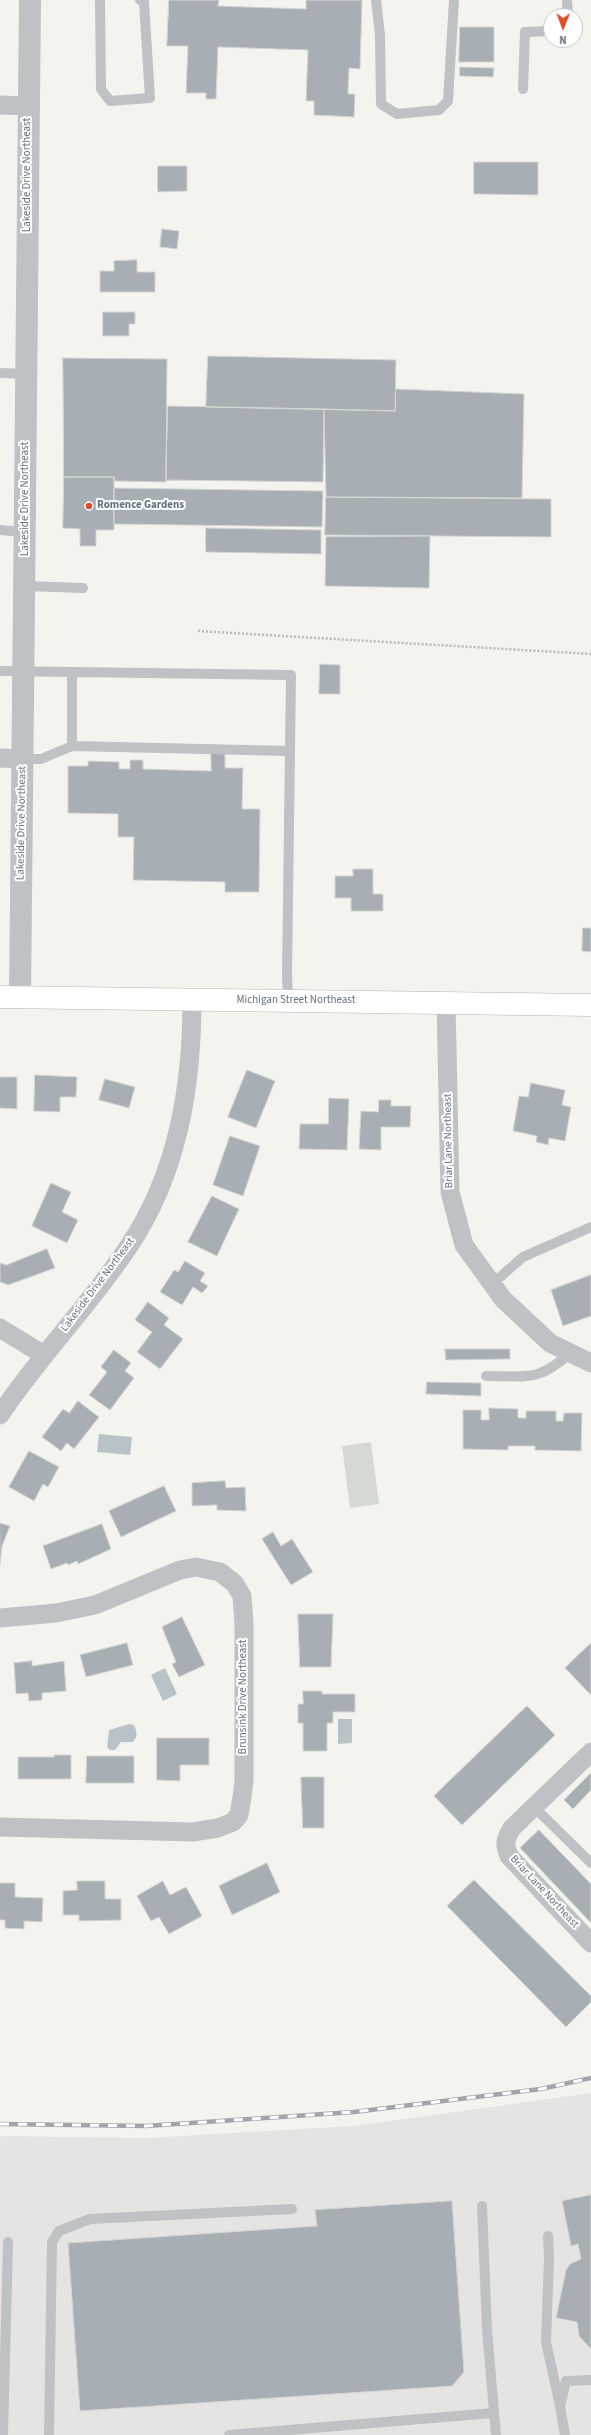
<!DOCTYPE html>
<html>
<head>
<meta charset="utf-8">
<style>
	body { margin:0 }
	#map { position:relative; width:591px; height:2435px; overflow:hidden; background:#f4f4ef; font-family:"Source Sans 3",sans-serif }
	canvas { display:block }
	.north { position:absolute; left:543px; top:8px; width:40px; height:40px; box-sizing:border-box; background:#fff; border:1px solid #c1c7cc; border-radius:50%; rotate:181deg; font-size:11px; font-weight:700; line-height:16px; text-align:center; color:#637380 }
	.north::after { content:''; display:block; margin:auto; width:14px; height:18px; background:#dc4e27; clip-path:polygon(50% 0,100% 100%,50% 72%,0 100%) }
</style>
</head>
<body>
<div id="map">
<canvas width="591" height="2435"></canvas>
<div class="north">N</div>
</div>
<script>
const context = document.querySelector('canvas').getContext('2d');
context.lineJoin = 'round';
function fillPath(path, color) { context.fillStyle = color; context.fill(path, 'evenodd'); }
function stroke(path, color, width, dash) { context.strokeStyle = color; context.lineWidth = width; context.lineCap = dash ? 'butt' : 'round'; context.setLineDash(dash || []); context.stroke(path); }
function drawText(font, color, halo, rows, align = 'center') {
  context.font = font + ' "Source Sans 3",sans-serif'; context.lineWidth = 4; context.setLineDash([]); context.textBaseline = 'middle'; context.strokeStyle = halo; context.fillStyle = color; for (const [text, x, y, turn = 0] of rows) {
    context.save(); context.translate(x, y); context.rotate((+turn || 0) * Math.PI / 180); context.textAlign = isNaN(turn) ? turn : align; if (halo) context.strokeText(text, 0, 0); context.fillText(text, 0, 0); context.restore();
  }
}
const built = new Path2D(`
	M591,2093v342h-591v-299l145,2 209,-12z`);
const green = new Path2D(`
	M371,1442l8,62 -29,4 -8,-62z`);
const water = new Path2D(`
	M99,1434l33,3 -2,18 -33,-3z
	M165,1668l12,26 -14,7 -12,-26z
	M338,1719h14v24l-14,1z
	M129,1724l5,1c3,7 4,11 -1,17h-12l-6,8h-5l-3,-3 2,-17z`);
const building = new Path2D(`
	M169,0h50l-1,6 88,3v-9h56l-2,69 -11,-1 -1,26h7l-1,23 -40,-2v-14h-8l2,-51 -90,-3 -2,52h-10v-6h-20l2,-47h-21z
	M460,27h34v35h-35z
	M460,67l34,1 -1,9 -33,-1z
	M474,162h64v33l-64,-1z
	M158,166h29v25l-29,1z
	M162,229l17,2 -2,18 -17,-2z
	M137,260v12h18v20h-55v-21h14v-10z
	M103,312h32v12h-6v12h-26z
	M208,356l188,4 -1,51 -189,-4z
	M63,358l104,1 -1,123 -52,-1v-4h-50z
	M396,389l128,5 -2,104 -196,-1 -2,-88 71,2z
	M168,406l156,3 -1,73 -157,-2z
	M64,477h50v53h-18v16h-16v-17l-17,-1z
	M114,488l209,3 -1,36 -208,-3z
	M326,497l225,2v38l-226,-2z
	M206,528l115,2v24l-115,-2z
	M430,536l-1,52 -104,-2 1,-49z
	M320,664l20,1v29h-21z
	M211,752h14v16h18l-1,41h18l-1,83h-34v-10l-92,-2 1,-43h-16v-23l-50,-1v-47h20v-5l31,1v7h11v-9h13v9l68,2z
	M353,869h20v25h10v17h-32v-13h-16v-22h18z
	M583,928h8v24l-9,-1z
	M247,1070l28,11 -19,47 -28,-11z
	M35,1075l42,2 -1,20h-16v15l-26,-1z
	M0,1077h17v32l-17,-1z
	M105,1079l30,8 -6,21 -30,-8z
	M531,1083l34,7 -3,15 9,2 -6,34 -16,-3 -1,7 -12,-3 1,-6 -24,-5 6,-35 9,1z
	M329,1098l20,1 -2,51 -48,-1 1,-25h28z
	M379,1100h12v6h20l-1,21h-29v23l-22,-1 2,-38 17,1z
	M230,1136l30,10 -17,50 -30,-11z
	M51,1183l20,9 -9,20 16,8 -11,23 -35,-17z
	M212,1196l27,13 -22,47 -29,-14z
	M47,1249l8,19 -47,17 -8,-3v-19l6,2z
	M185,1261l20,12 -5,8 8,5 -6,7 -9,-6 -11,18 -22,-13 14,-22 4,2z
	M591,1275v41l-28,10 -12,-36z
	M148,1302l21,16 -5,7 19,14 -23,30 -23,-17 15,-20 -17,-12z
	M445,1349h65v10l-64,1z
	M114,1350l17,13 -6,8 9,7 -24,32 -21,-15 18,-23 -6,-5z
	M427,1382l54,1v13l-55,-2z
	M78,1401l21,16 -25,32 -7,-6 -6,8 -19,-14 21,-28 6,4z
	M489,1408l29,1v9h8v-7h30v10h7l1,-8h18l-1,38 -46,-1v-4h-27v4l-45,-1v-39h18v10h8z
	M29,1451l30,16 -11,20 -5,-3 -9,17 -25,-14z
	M225,1481l1,7 19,-1 1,24 -29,-1v-5l-25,1v-23z
	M164,1486l12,25 -55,26 -12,-26z
	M0,1523l10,3 -8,20 -2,19z
	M102,1524l9,25 -33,15 -1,-3 -9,4 -1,-2 -16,6 -8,-23z
	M273,1532l8,14 11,-7 21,33 -22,13 -29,-46z
	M298,1614h35l-2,53h-31z
	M182,1617l23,48 -26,12 -7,-13 4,-2 -14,-35z
	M127,1643l6,22 -47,12 -6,-22z
	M591,1643v52l-26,-27z
	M32,1661v5l32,-5 2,30 -24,2v7l-13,1 -1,-8 -12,1 -2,-31z
	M303,1691h19v3h33v18h-22v11h-6v28h-24v-28h-5v-19h5z
	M527,1706l28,29 -93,90 -28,-29z
	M157,1738h52v27h-29v16l-23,-1z
	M54,1755h17v24h-53v-22h36z
	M87,1756h47v27h-48z
	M591,1773v17l-18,19 -9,-9z
	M301,1777h23v51h-21z
	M539,1830l52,54v39l-71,-75z
	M267,1863l13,29 -48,23 -13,-29z
	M474,1880l117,116v6l-25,25 -119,-121z
	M77,1881h28v18h16v21l-42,1v-6h-16v-24l14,-1z
	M163,1881l7,14 16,-8 16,29 -33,18 -10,-17 -8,4 -14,-25z
	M0,1883h15v14l28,1 -1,24 -18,-1v8l-19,-1v-8h-5z
	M591,2195v154l-12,-13 -2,-14 -21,-4 10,-48 4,-6 11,-5 -3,-15 -7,2 -9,-45z
	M452,2201l12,171 -12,14 -372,25 -12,-168 249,-17 -2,-16z`);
const path = new Path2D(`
	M198,631l393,23`);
const service = new Path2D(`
	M100,0l1,89 9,12 40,-3 -6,-96 -4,-2
	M376,0l4,35 1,69 16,10 42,-4 9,-9 6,-101
	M567,0l1,16
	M523,89l2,-57 26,-1
	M0,373l27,1
	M0,530l25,2
	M26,586l57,2
	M0,671l291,4 -4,299 1,27
	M72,746v-74
	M23,759h18l31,-13 218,5
	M492,1284l31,-27 68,-30
	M486,1376c41,0 53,6 84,-23
	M534,1807l57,56
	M482,2206l5,124 9,105
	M548,2236l1,21 -3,85 14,64
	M3,2435l5,-193
	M49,2435l3,-193 7,-11 31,-12 202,-10
	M229,2435l264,-22
	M565,2435l-5,-29 6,-25 25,-1`);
const minor = new Path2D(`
	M0,105l29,1
	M0,758l23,1
	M446,1002l4,190 14,53 39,54 47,44 41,20
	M0,1328l44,27
	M0,1415c39,-59 90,-110 129,-169 49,-73 63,-160 63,-246
	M0,1618l56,-5 39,-8 85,-35 16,-3 24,5 15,12 7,12 2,27v158l-2,16 -3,18 -6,7 -15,6 -25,4 -193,-5
	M591,1752l-79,76c-7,11 -8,16 -3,28l82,87`);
const tertiary = new Path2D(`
	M20,998l10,-998`);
const secondary = new Path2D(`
	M0,997l591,8`);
const rail = new Path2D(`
	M0,2124l146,2 208,-14 187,-23 50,-11`);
const markers = [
	[89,506,4,"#dc4e27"]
];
const streetNames = [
	["Lakeside Drive Northeast",28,175,-90],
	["Lakeside Drive Northeast",26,499,-90],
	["Lakeside Drive Northeast",22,823,-89],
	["Michigan Street Northeast",296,1001],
	["Briar Lane Northeast",449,1141,-91],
	["Lakeside Drive Northeast",98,1285,-53],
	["Brunsink Drive Northeast",244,1697,-90],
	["Briar Lane Northeast",544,1892,47]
];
const poiNames = [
	["Romence Gardens",97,506]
];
fillPath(built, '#e4e5e3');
fillPath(green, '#d4dad1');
fillPath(water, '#b7c3c7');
fillPath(building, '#a7afb4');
stroke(building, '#d5d5d2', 1);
stroke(secondary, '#b1b6ba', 23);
stroke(path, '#b8babc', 2.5, [2, 2]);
stroke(service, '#bec2c5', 10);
stroke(minor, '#bec2c5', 19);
stroke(tertiary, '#bec2c5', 22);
stroke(secondary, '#fff', 22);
stroke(rail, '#9fa5aa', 4.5);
stroke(rail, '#fff', 3, [9]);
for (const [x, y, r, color] of markers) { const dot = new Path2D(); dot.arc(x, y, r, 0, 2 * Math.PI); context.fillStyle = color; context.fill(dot); stroke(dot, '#fff', 1.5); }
drawText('11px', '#637380', '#fff', streetNames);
drawText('bold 11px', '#637380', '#fff', poiNames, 'left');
</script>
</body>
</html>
